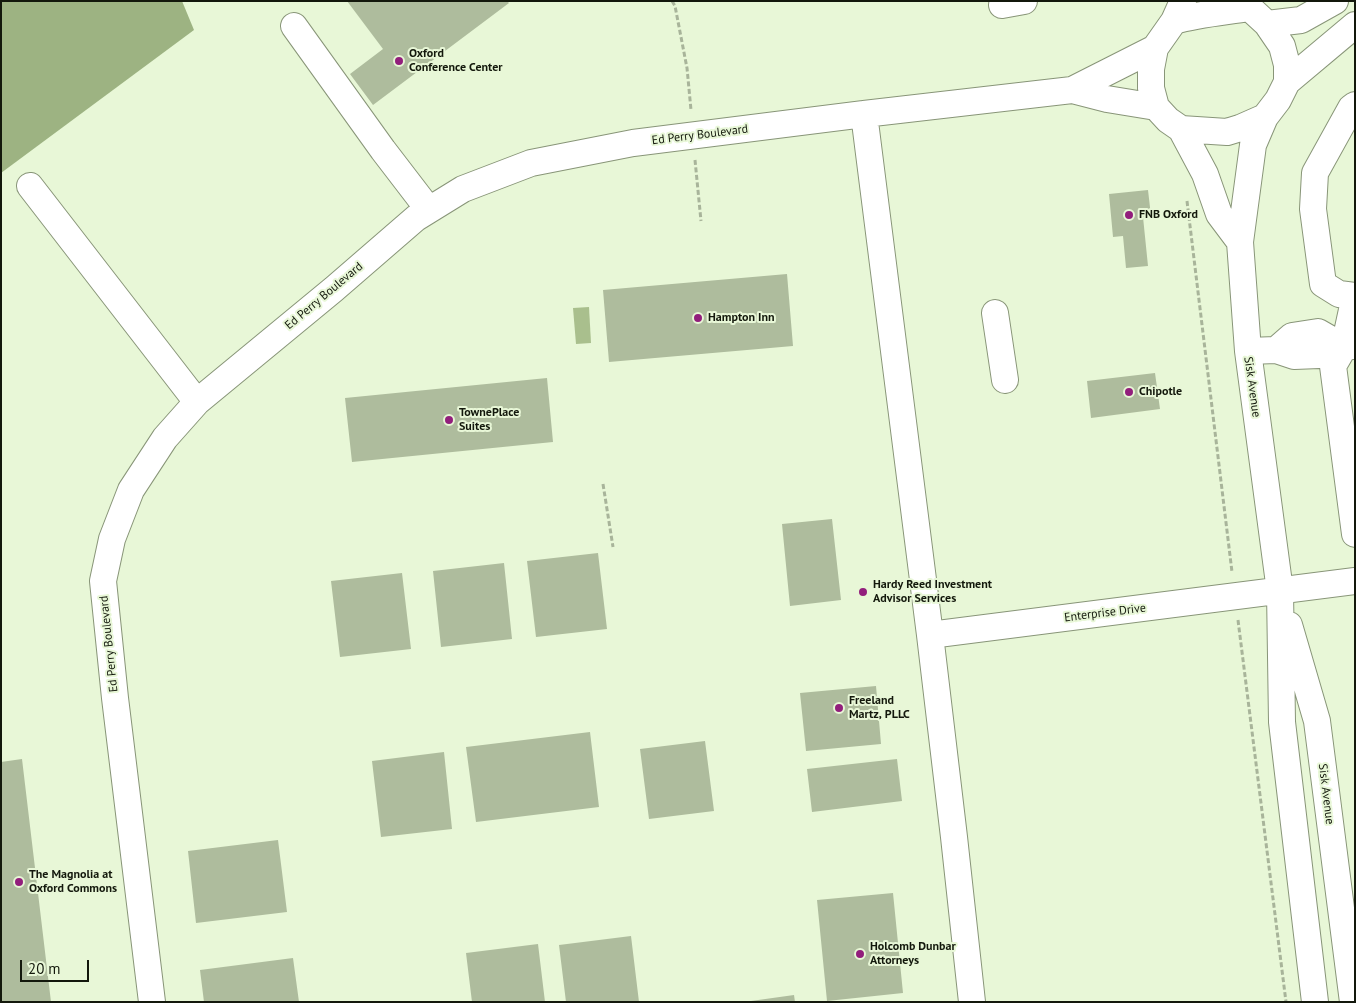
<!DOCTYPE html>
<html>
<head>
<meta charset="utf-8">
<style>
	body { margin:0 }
	#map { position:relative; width:1356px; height:1003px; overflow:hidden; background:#e8f7d7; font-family:"PT Sans",sans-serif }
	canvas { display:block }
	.frame { position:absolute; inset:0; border:2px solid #13180c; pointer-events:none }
	.scale { position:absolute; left:20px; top:960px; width:69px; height:22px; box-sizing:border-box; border:2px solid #13180c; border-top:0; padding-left:6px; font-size:15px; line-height:18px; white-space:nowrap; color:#13180c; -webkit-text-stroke:4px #e8f7d7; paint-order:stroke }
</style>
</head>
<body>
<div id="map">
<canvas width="1356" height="1003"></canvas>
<div class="frame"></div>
<div class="scale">20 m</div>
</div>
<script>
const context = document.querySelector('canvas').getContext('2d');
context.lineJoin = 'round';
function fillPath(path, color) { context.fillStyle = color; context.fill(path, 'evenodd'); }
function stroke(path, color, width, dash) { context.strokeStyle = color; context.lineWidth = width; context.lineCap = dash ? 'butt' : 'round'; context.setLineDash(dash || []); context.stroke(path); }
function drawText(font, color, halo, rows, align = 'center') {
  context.font = font + ' "PT Sans",sans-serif'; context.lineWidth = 4; context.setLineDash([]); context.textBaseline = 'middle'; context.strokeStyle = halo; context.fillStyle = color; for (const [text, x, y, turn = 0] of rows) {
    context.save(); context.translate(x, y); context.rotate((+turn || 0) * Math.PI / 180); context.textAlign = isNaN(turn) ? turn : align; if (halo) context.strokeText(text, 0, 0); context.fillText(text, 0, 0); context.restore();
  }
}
const forest = new Path2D(`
	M1,1h181l12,29 -193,143z`);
const water = new Path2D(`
	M589,307l2,36 -15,1 -3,-36z`);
const building = new Path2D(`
	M347,1h160l2,2 -136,102 -23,-31 33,-25z
	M1148,190l3,26 -8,1 5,49 -22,2 -3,-32 -10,1 -4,-43z
	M787,274l6,72 -184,16 -6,-72z
	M1155,373l5,36 -69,9 -4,-37z
	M547,378l6,64 -201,20 -7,-64z
	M832,519l9,81 -51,6 -8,-82z
	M598,553l9,76 -71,8 -9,-76z
	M504,563l8,76 -71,8 -8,-76z
	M402,573l9,76 -71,8 -9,-76z
	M876,686l5,58 -75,7 -6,-58z
	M590,732l9,75 -123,15 -10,-75z
	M705,741l9,70 -65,8 -9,-70z
	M444,752l8,77 -71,8 -9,-76z
	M22,759l29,243h-50v-240z
	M897,759l5,42 -90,11 -5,-43z
	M278,840l9,72 -91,11 -8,-72z
	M893,893l10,100 -76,8 -10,-101z
	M631,936l8,66h-73l-7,-57z
	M538,944l7,58h-73l-6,-49z
	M293,958l6,44h-95l-4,-32z
	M794,995l1,7h-44v-1z`);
const path = new Path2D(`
	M672,1l3,5 12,62 4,42
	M695,160l6,61
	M1187,201l45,371
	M603,484l10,63
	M1238,620l48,382`);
const minor = new Path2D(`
	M1183,1l-9,20 -19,27 -4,21v19l5,19 12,13 13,9 24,45 14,40 21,28
	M1242,1l25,23 15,22 5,19v17l-9,18 -13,17 -12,28 -13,97 8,109 32,240 2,131 33,280
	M1002,5l22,-4
	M1174,21c24,-7 50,-9 75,-13
	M1267,24l34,-4 34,-19
	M294,26l89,124 46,60
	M1287,82l68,-57
	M1072,90l35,9 49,8
	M1355,105l-4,3 -36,65 -2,36 10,75 16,10 16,2
	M864,114l66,521 24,202 18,165
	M1181,129l46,3 13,-4 25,-11
	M30,186l167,216
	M1355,296l-11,51 -11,19 22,168
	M995,313l10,67
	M1276,350l16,-14 26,-4 26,15
	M1248,351l28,-1 18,6 25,-1 25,-8 8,-1
	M1289,625l28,96 36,281
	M930,635l425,-54
	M152,1002l-37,-304 -12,-117 9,-42 19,-49 34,-52 32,-36 137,-113 82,-71 47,-29 68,-26 102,-20 231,-29 208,-24 83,-42`);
const markers = [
	[399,61,5,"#921e7c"],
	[1129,215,5,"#921e7c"],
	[698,318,5,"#921e7c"],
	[1129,392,5,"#921e7c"],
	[449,420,5,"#921e7c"],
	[863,592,5,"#921e7c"],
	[839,708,5,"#921e7c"],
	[19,882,5,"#921e7c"],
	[860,954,5,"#921e7c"]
];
const poiNames = [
	["Oxford",409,54],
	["Conference Center",409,68],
	["FNB Oxford",1139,215],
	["Hampton Inn",708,318],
	["Chipotle",1139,392],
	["TownePlace",459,413],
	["Suites",459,427],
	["Hardy Reed Investment",873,585],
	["Advisor Services",873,599],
	["Freeland",849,701],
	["Martz, PLLC",849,715],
	["The Magnolia at",29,875],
	["Oxford Commons",29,889],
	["Holcomb Dunbar",870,947],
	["Attorneys",870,961]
];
const streetNames = [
	["Ed Perry Boulevard",700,135,-7],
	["Ed Perry Boulevard",324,296,-40],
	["Sisk Avenue",1252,387,82],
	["Enterprise Drive",1105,613,-7],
	["Ed Perry Boulevard",109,644,-96],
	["Sisk Avenue",1326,794,83]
];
fillPath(forest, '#9db382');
fillPath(water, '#a9bf8d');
fillPath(building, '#aebc9d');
stroke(minor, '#889578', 28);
stroke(path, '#a8b49a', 3, [5, 2.5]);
stroke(minor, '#fff', 26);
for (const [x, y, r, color] of markers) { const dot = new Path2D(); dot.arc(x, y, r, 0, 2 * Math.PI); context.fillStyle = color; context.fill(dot); stroke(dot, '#e8f7d7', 2); }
drawText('bold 12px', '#13180c', '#e8f7d7', poiNames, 'left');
drawText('12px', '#13180c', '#e8f7d7', streetNames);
</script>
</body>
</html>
